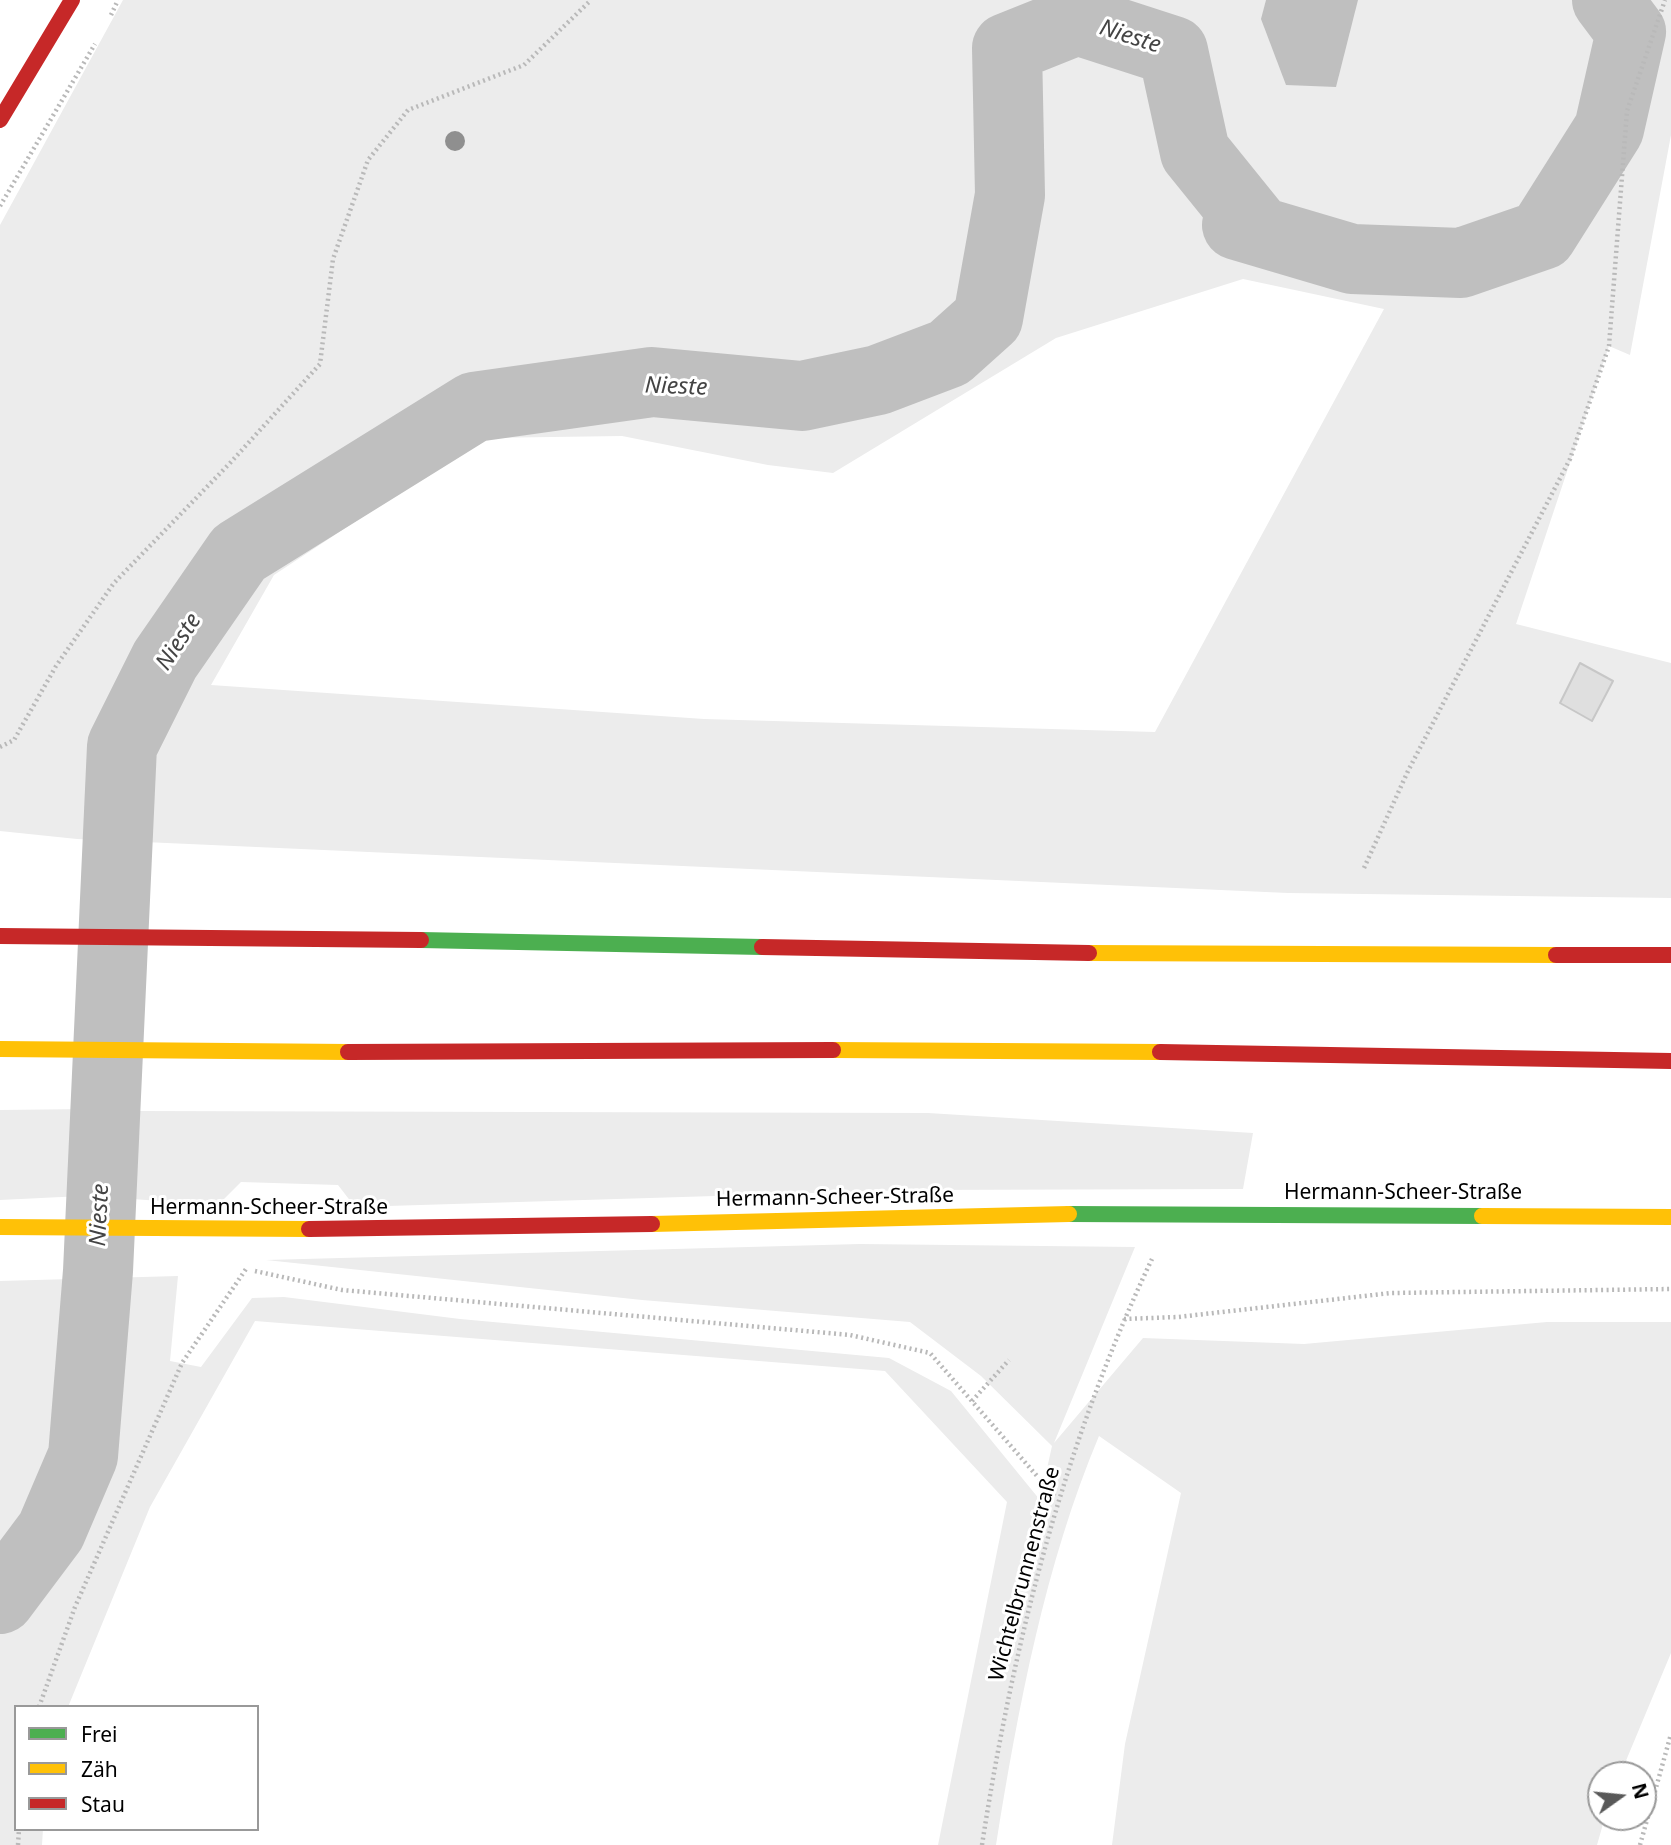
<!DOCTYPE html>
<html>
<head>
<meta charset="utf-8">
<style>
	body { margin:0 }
	#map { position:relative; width:1671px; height:1845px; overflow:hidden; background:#fff; font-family:"Noto Sans",sans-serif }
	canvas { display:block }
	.legend { position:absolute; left:14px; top:1705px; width:245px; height:126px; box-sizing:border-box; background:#fff; border:2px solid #999; margin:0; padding:9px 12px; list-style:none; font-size:21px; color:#000 }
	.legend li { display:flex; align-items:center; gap:14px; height:35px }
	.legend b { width:35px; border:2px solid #999 }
	.north { position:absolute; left:1587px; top:1761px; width:70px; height:70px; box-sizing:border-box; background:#fff; border:2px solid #999; border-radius:50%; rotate:75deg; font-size:19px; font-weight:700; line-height:28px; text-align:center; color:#000 }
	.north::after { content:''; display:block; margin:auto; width:24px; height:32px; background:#595959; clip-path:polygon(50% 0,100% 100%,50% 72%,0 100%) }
</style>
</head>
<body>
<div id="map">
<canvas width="1671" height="1845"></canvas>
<ul class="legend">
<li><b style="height:9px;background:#4caf50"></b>Frei</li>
<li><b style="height:9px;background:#ffc107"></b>Zäh</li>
<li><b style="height:9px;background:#c62828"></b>Stau</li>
</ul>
<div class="north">N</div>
</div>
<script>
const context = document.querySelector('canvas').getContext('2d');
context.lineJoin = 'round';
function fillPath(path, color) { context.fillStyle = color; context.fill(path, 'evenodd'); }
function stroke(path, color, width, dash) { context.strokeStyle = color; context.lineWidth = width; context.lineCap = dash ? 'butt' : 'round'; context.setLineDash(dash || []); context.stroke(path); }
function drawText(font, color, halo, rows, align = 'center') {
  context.font = font + ' "Noto Sans",sans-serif'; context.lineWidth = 6; context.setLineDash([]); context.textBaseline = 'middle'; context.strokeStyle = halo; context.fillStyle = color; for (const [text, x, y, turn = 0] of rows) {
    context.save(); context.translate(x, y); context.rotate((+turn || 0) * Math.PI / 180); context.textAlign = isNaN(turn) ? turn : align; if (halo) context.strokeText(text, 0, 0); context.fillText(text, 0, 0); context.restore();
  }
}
const green = new Path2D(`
	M123,0h1548v135l-41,220 -21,-9 -93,278 155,39v235l-383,-5 -1211,-54 -77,-8v-606zM1243,279l141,30 -229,423 -451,-13 -493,-34 63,-110 208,-137 140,-2 146,29 65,8 223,-135z
	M89,1109l-7,87 -82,4v-90z
	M135,1111l793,2 325,20 -10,56 -332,1 -556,17 -17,-22 -97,-3 -23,23 -86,-6z
	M860,1244l275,3 -81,196 89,-105 161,6 243,-22h124v331l-51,122h-19v42h4l-8,28h-485l13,-101 56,-251 -82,-57c-54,128 -81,272 -103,409h-58l69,-343 -122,-131 -630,-50 -105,186 -82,200h-52v122h27l-1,16h-42v-564l178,-5 -8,85 31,6 51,-69 32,-1 176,22 429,39 62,33 89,109 12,-54 -71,-70 -71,-54 -268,-22 -376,-40z`);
const water = new Path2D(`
	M1266,0h92l-22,87 -50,-2 -25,-66z`);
const river = new Path2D(`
	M0,1599l51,-68 32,-75 15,-185 24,-525 43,-86 74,-107 235,-146 178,-25 150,14 76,-16 71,-27 39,-35 22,-123 -3,-147 70,-28 96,31 22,101 63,78 -21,-5 115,34 109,4 81,-28 67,-106 22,-97 -24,-32`);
const building = new Path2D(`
	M1580,663l33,18 -21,40 -32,-18z`);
const path = new Path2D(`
	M111,15l7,-15
	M0,206l95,-162
	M0,747l14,-7 42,-74 58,-83 117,-121 89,-98 13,-105 35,-99 40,-50 116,-45 67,-65
	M1364,868l44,-97 162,-312 39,-113 18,-235 38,-111
	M255,1271l87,19 508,45 80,18 127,146
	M1124,1319l54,-2 213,-24 280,-4
	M972,1401l37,-41
	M39,1707l36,-100 107,-244 64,-94
	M18,1845l1,-16
	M982,1845c31,-201 82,-401 170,-586
	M1640,1845l31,-111`);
const fast = new Path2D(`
	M421,940l341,7
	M1069,1214l413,2`);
const slow = new Path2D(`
	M1089,953l467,2
	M0,1049l348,3
	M833,1050l327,2
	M1482,1216l189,1
	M652,1224l417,-10
	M0,1227l309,2`);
const jam = new Path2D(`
	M0,120l72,-120
	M0,936l421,4
	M762,947l327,6
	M1556,955h115
	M348,1052l485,-2
	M1160,1052l511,9
	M309,1229l343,-5`);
const trees = [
	[455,141]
];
const streetNames = [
	["Hermann-Scheer-Straße",1403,1193],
	["Hermann-Scheer-Straße",835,1198,-1],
	["Hermann-Scheer-Straße",269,1208],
	["Wichtelbrunnenstraße",1025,1574,-75]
];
const waterNames = [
	["Nieste",1130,37,18],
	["Nieste",676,387,2],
	["Nieste",179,642,-57],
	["Nieste",100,1215,-87]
];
fillPath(green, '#ececec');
fillPath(water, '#bfbfbf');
stroke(river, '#bfbfbf', 70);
fillPath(building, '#dfdfdf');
stroke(building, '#c7c7c7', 2);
stroke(path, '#b9b9b9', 4.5, [2, 3.5]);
stroke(fast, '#4caf50', 16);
stroke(slow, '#ffc107', 16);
stroke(jam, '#c62828', 16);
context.fillStyle = '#8f8f8f';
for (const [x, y] of trees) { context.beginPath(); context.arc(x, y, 10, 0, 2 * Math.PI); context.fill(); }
drawText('21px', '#000', '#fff', streetNames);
drawText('italic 23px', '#444', '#fff', waterNames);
</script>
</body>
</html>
